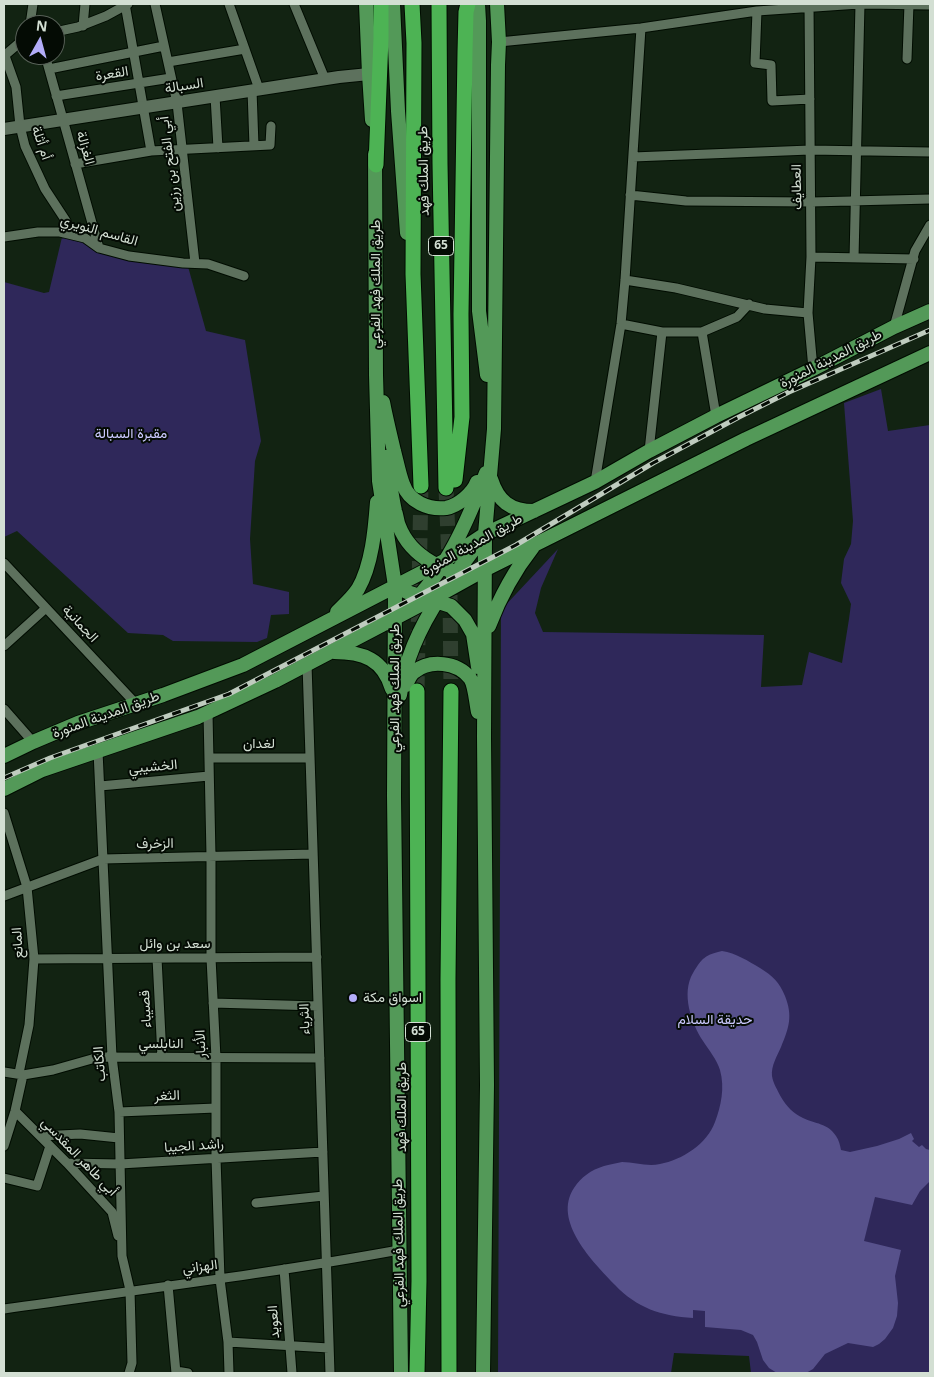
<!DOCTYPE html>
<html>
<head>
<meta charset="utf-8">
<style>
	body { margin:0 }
	#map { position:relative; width:934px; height:1377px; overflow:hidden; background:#122312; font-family:"Noto Sans",sans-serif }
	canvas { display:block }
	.frame { position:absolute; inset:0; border:5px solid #d3dfd3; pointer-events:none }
	.north { position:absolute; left:15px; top:15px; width:50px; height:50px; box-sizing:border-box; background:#040b04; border:1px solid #576057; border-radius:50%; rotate:7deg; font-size:14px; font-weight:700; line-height:20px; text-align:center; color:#d3dfd3 }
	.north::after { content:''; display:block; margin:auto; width:18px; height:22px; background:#b3adf9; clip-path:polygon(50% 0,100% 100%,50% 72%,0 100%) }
</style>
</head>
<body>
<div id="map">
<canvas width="934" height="1377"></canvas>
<div class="frame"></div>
<div class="north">N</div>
</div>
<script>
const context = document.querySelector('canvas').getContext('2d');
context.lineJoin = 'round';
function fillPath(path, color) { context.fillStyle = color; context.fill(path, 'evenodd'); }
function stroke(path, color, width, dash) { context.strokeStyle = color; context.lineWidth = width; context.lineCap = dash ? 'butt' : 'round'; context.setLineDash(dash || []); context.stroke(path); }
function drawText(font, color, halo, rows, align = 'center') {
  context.font = font + ' "Noto Sans",Vazirmatn,sans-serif'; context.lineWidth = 4; context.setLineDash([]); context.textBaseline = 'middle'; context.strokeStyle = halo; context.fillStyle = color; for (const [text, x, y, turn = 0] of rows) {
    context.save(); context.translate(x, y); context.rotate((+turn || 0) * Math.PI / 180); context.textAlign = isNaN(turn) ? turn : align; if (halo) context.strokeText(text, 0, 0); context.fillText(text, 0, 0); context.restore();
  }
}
const green = new Path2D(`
	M63,233l36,15 88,15 19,68 39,9 16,101 -6,20 -5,78 3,45 36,8v22l-18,1 -4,23 -10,4 -84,-1 -10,-6 -35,-2 -111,-102 -13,6v-255l40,11 5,-1z
	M881,389l7,42 42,-6v948h-179l-2,-17 -75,-3 -3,20h-173l3,-763 57,-61 -17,39 -6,25 8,19 221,3 -3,52 41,-2 7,-33 33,11 7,-44 2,-15 -10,-21 3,-24 7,-15 2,-23 -9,-118z`);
const water = new Path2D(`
	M722,951c14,2 26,10 38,17 13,8 19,14 25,28 8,20 4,32 -4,51 -4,9 -10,19 -9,29 1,7 6,15 9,21 5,9 13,17 22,21 12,6 25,5 33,18 3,4 4,9 5,14l9,2 27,-6 22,-7 12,-6 3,6 -2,2 7,6 3,-2 4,4 4,1v31l-10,10 -8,14 -37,-8 -11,44 37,9 -6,26 3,27 -1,13 -4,12 -8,11 -6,5 -6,3 -25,-4 -23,11 -12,15 -7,4h-29l-8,-5 -6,-8 -6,-18 -4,-7 -12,-5 -36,-3v-16l-12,-1v8c-32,-2 -56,-10 -78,-33 -22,-23 -63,-64 -41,-97 7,-11 17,-18 30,-22 5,-1 12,-3 18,-4 13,0 25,5 38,2 22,-4 47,-20 55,-42 6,-16 10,-34 5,-52 -3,-10 -11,-20 -17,-29 -12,-18 -22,-48 -10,-68 9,-15 12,-18 29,-22z`);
const highwayTunnel = new Path2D(`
	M446,488l3,72
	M450,595l1,96
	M417,691l4,-205`);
const street = new Path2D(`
	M125,4l26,147
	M155,4l22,99 18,160
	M229,4l30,85
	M294,4l31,75
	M809,4l2,253 -3,56 5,56
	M864,4l66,1
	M757,11l-2,52 16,2 1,36 38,-2
	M30,25l3,-21
	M83,26l2,-22
	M55,32l23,-5 28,-11 22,-12
	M499,42l142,-14 116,-17 102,-7
	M45,55l54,193
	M4,56l21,-18
	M5,56l11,31 4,39 5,20 20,43 21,32 -3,12
	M907,59l2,-55
	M168,62l77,-13
	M49,69l115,-23
	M252,90l2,56
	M56,96l115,-18
	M215,96l3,52
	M633,157l177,-7 120,2
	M75,164l76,-13 119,-6 1,-19
	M630,195l56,6 125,1 119,-3
	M4,237l34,-5h22l25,6 14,10 30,8 54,7 25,1 36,12
	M811,257l103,2
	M854,258l6,-254
	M625,280l51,8 89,21 43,4
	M621,324l41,8h40l35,-15 12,-13
	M894,327l21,-76 15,-26
	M702,332l14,84
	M649,451l13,-119
	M595,482l26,-158 4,-44 16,-252
	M4,563l132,141
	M4,646l42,-38
	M307,664l23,709
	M4,709l29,33
	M208,713l3,143v102l5,100v100l4,121 8,63 1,31
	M98,751l14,306 7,55 3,144 8,34 2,73 -3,10
	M209,758h101
	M100,786l109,-10
	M4,813l23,74 7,72 -5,66 -10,48
	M4,896l99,-37 210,-5
	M157,958l5,99
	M34,959l283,-2
	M213,1003l105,3
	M4,1072l19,3 30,-5 46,-13 221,1
	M15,1111l52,52 45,49 6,24
	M119,1112l97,-4
	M40,1136l40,-2 39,4
	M4,1146l11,-35 8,-36
	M67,1163l53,1 203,-12
	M4,1178l33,8 13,-40
	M256,1203l68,-7
	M284,1269l8,104
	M168,1285l8,88
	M4,1309c132,-19 264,-35 395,-59
	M228,1342l101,6
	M176,1371l12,2`);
const secondary = new Path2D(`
	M4,129l335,-52 30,-3`);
const primary = new Path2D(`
	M366,4l3,70 3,46
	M393,4l5,107 9,122
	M478,4l1,17v290l8,64
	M375,154l1,221 3,106 16,105 -1,210 7,577
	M383,402c3,16 7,32 11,49 3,11 5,23 9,33 6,18 26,26 43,24 12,-2 27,-15 31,-26
	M386,457c3,18 5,36 9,54 2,5 2,11 4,15 11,29 49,53 79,45
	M491,479c7,22 19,32 43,32
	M453,577l27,-36
	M395,586l12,6 44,14 14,14 8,14 5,33
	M408,607c38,-35 60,-87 78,-134
	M337,612c7,-7 15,-14 21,-23 14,-24 17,-60 19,-87
	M489,626c11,-29 25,-55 44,-79
	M334,652c29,0 49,7 58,37
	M406,685c2,-4 4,-10 8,-13 16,-13 43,-10 56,6 5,7 6,25 8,34
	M400,695c5,-36 21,-70 41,-100
	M4,756l29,-14 45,-19 85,-28 80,-30 201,-104 41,-27 110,-52 54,-31 67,-35 97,-47 81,-42 36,-16
	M4,789l38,-19 156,-53 77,-36 166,-87 45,-25 260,-130 184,-86
	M483,1373l4,-288 -3,-348 1,-203 9,-105 4,-364 1,-23 -2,-38`);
const highway = new Path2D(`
	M412,4l2,39 -1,231 8,212
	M439,4l1,159 6,325
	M376,165l5,-127v-34
	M455,480l7,-63 -1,-103 4,-262 1,-40 2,-8
	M417,1373l2,-92 -2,-590
	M449,1373l-1,-394 3,-288`);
const rail = new Path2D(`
	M4,778l46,-20 179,-64 287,-149 137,-82 86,-46 50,-25 141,-62`);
const markers = [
	[353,998,5,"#b3adf9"]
];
const shields = [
	[441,246,25],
	[418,1032,25]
];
const shieldNames = [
	["65",441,246],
	["65",418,1032]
];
const streetNames = [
	["القعرة",112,74,-9],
	["السبالة",184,86,-9],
	["أم أثلة",41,143,71],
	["الغزالة",85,148,74],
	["أبي الفتح بن رزين",170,164,-97],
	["طريق الملك فهد",424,171,-91],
	["العطايف",797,187,-91],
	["القاسم النويري",99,231,16],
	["طريق الملك فهد الفرعي",376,284,-90],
	["طريق المدينة المنورة",831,359,-27],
	["طريق المدينة المنورة",472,545,-29],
	["الجمانية",80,624,47],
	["طريق الملك فهد الفرعي",395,688,-90],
	["طريق المدينة المنورة",106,715,-20],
	["لغدان",259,744],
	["الخشيبي",153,767,-5],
	["الزخرف",155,844,-1],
	["المانع",18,943,-94],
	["سعد بن وائل",175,944],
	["قصيباء",146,1009,-93],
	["الثرياء",305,1019,-92],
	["النابلسي",161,1044],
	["الأنبار",201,1044,-92],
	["الكاتب",100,1064,-95],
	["الثغر",167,1096,-2],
	["طريق الملك فهد",402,1107,-90],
	["راشد الجيبا",194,1146,-4],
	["أبي طاهر المقدسي",79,1157,46],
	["طريق الملك فهد الفرعي",399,1243,-91],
	["الهزاني",200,1267,-7],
	["العويد",274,1322,-94]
];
const parkNames = [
	["مقبرة السبالة",131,434],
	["حديقة السلام",715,1020]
];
const poiNames = [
	["اسواق مكة",363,998]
];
fillPath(green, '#2f285a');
fillPath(water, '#57518b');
stroke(highwayTunnel, '#2f3f2f', 15, [15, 8]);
stroke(street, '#010c01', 11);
stroke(secondary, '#010c01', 14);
stroke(primary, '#010c01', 16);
stroke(highway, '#010c01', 17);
stroke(street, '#5d715d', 9);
stroke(secondary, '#5d715d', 12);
stroke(primary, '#539958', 14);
stroke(highway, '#4db354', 15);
stroke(rail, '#bfccbf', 5);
stroke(rail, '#040b04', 3, [9]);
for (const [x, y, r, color] of markers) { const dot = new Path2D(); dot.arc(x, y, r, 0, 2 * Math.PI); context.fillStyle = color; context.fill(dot); stroke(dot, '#040b04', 2); }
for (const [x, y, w] of shields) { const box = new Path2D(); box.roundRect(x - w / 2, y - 9.5, w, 19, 4); context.fillStyle = '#040b04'; context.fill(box); stroke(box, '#d3dfd3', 1); }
drawText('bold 12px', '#d3dfd3', null, shieldNames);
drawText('14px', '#d3dfd3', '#040b04', streetNames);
drawText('14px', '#cbc9fe', '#040b04', parkNames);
drawText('14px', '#d3dfd3', '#040b04', poiNames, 'left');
</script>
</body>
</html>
